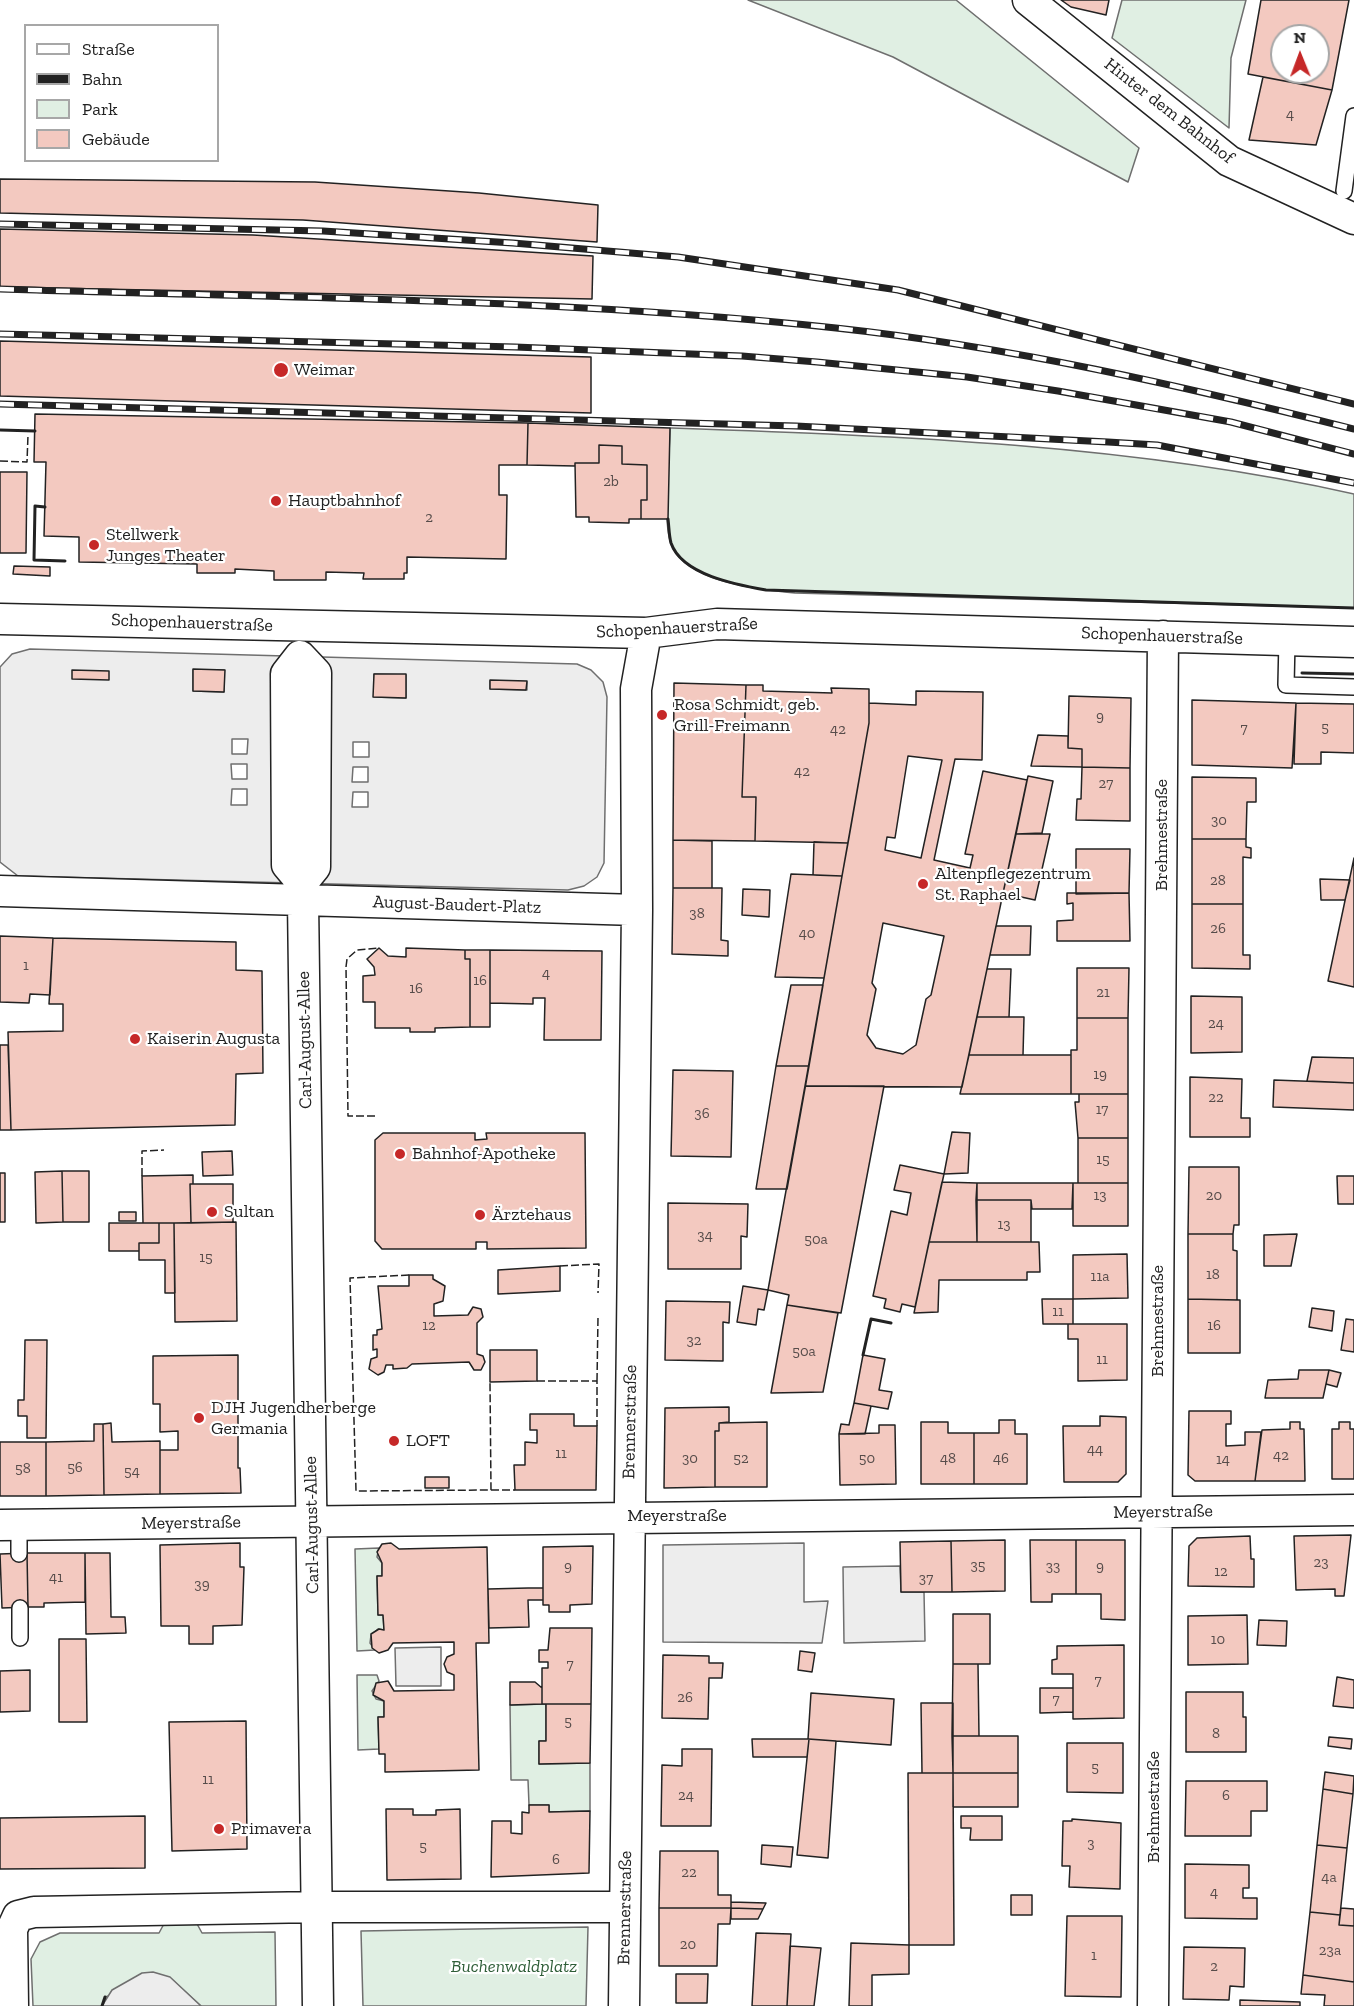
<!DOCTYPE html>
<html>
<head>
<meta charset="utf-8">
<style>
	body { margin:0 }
	#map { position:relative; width:1354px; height:2006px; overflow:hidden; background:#fff; font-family:"Zilla Slab",serif }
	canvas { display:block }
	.legend { position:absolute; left:24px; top:24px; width:195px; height:138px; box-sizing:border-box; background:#fff; border:2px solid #a7a7a7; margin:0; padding:8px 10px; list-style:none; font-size:18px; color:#222 }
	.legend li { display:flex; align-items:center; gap:12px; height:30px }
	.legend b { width:30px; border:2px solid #a7a7a7 }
	.north { position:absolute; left:1270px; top:24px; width:60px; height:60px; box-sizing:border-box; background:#fff; border:2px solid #a7a7a7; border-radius:50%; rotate:359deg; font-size:16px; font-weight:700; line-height:24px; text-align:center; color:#222 }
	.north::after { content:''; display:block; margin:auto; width:21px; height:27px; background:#c62828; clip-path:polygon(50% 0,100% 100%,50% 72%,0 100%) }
</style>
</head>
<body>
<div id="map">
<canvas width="1354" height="2006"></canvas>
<ul class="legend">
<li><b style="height:8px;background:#fff"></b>Straße</li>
<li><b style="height:8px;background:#222"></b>Bahn</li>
<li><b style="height:16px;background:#e0efe3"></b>Park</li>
<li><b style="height:16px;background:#f3c9c0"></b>Gebäude</li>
</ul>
<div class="north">N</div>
</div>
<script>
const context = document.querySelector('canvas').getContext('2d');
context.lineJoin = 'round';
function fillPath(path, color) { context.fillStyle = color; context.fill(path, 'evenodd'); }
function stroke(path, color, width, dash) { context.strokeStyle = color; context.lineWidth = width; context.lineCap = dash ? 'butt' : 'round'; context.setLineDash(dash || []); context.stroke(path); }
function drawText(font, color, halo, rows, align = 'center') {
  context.font = font + ' "Zilla Slab",serif'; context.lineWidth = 4.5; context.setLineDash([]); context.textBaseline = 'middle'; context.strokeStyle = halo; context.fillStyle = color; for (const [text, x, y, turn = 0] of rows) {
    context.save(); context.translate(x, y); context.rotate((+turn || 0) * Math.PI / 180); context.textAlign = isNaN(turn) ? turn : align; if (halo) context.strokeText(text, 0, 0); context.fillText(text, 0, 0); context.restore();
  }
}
const green = new Path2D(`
	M748,0h208l183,148 -11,34 -235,-125z
	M1122,0h124l-15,58 -2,70 -117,-90z
	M670,428c228,8 460,16 684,66v114l-559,-15c-35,-3 -110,-11 -124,-49 -9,-25 -1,-87 -1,-116z
	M379,1548l-2,9 5,6v13h-5l1,39h5l1,15 -6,-1 -7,6 -1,8 5,7 -18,1 -2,-102z
	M357,1675h20l2,6 -7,10 4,8 8,2v16h-6l1,32 -21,1z
	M546,1704v37h-7v23l51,-1v48l-41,1v-7h-20l-1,-25h-17l-1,-75z
	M165,1922h31l6,11 73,-1 1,74h-75l-31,-28 -65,19 -3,9h-69l-2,-47 9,-17 20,-9h99z
	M588,1927l-2,79h-223l-2,-75z`);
const parking = new Path2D(`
	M30,649l547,15 14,6 12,12 4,15 -3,166 -7,14 -13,9 -16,4 -550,-14 -18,-14v-195l12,-13zM193,670h31v22l-31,-1zM374,674l32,1v23l-32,-1zM490,681l37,1v8l-37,-1zM232,739h16l-1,15h-15zM353,742h16v15h-16zM231,764h16v15h-15zM353,767h15v15h-16zM232,789h15v16h-16zM353,792h15v15h-16z
	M804,1543v59l24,-1 -6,42 -159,-1v-97z
	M900,1566l1,26h23l1,49 -81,2 -1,-76z
	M441,1647v39h-45l-1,-38z
	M153,1972l17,5 31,29h-99l10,-16 30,-17z`);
const building = new Path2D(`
	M1061,0h48l-3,15 -35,-8z
	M1261,0h88l-17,90 -84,-16zM1282,36h36v36h-36z
	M1263,77l69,13 -16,55 -67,-5z
	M0,179l315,3 164,11 119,12 -1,37 -294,-22 -303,-7z
	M0,229l253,6 340,21 -1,43 -592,-12z
	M0,341l591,16v56l-591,-17z
	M35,414l493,9 -1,42h-28v30h8l-1,64 -99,-2v16h-3v6h-41l1,-6 -38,-1v8h-52v-9l-39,-2v4h-38v-9l-118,-2v-25l-35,-1 2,-74h-12z
	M528,423l142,5 -2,91h-27v-19h6v-35l-25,-1v-18l-23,-1v18h-24v3l-48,-1z
	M599,445l23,1v18l25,1v35h-6v19h-12v4l-40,-1v-5h-13l-1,-54h24z
	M0,472h27l-1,81h-26z
	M14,566l36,1v9l-37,-2z
	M193,669l32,1 -1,22 -31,-1z
	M72,670l37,1v9l-37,-1z
	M374,674h32v24l-33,-1z
	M490,680l37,1 -1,9 -36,-1z
	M674,683l72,2 -4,112h14l-1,44 -82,-1z
	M746,685h17v6l69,2 -1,-5 38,1v34l-21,120 -93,-2 1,-44h-14z
	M916,691l67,1 -1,68 -27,-1 -21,101 36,8 3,-13 -8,-1 18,-83 44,9 -65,307 -157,-1 64,-363v-20l47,2zM908,756l34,4 -21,98 -36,-8 2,-13 8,1zM883,923l61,13 -13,59 -5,4 -10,46 -13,9 -27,-6 -9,-13 9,-46 -4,-6z
	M1069,696l62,2 -1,70 -48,-1v-18l-14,-1z
	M1192,700l104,3 -4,65 -100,-3z
	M1296,703l58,1v49l-33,-1v12h-27z
	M1038,735l30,1v12l14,1v18l-51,-1z
	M1082,767l48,1v53l-54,-1 1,-21h4z
	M1028,776l25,5 -11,52 -26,1z
	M1192,777l64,1v24h-9l-1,37h-54z
	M1016,834h34l-15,66 -32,-7z
	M1192,839h54v8l5,1v10l-8,-1v47h-51z
	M673,840l39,1v47h-39z
	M814,842l34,1 -6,33 -29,-1z
	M1076,849h54l-1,44 -53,1z
	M1354,858v129l-26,-6z
	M791,874l51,2 -18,102 -49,-1z
	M1320,879l30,1 -5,20h-24z
	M673,888h49l-1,52 7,1v15l-56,-2z
	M743,889l27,1 -1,27 -27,-2z
	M1067,893h62l1,48h-73v-20l16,-1v-17l-6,1z
	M1192,904h51v51h7v14l-58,-1z
	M996,926h35l-1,29h-40z
	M0,936l53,2 -3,57 -20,-1 -1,9 -29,-1z
	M53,938l183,4v28l26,1 1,102 -27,1 -1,51 -224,5 -3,-98 55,-1v-27h-14z
	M379,948l9,8 18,1v-9l59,2v9h5v68l-35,1v4h-25v-4h-35v-26h-12v-26l12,-1 -1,-8 -7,-8z
	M465,950h25v77h-20v-68h-5z
	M490,950l112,1 -1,89h-57l1,-42h-12v6l-43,-1z
	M1077,968h52l-1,50h-51z
	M987,969h24l-2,48h-32z
	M791,985h32l-14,81h-33z
	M1191,996l51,1v55l-51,1z
	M977,1017h47l-1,38h-54z
	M1077,1018h51v76h-57v-44h6z
	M0,1045h8l3,85h-11z
	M969,1055h102v39h-111z
	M1312,1057l42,1v25l-47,-2z
	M776,1066h33l-22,123h-31z
	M673,1070l60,1 -2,86 -60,-1z
	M1190,1077l52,2 -1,39h9v19h-60z
	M1274,1080l80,3v27l-81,-3z
	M805,1086h79l-43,227 -54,-8 2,-10 -21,-5z
	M1079,1094h49v44h-50l-3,-36h4z
	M952,1132l18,1 -2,40 -24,1z
	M383,1133h92v7l12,-1 -1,-6h99l1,115 -99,1v-7h-11v7h-94l-7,-8v-101z
	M1078,1138h50v45h-50z
	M232,1151l1,24 -30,1 -1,-24z
	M900,1165l44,9 -29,133 -13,-3 -2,8 -16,-4 2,-9 -13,-3 18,-85 16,4 4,-22 -17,-3z
	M1189,1167h50v58h-5l-1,9h-45z
	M62,1171l1,51 -27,1 -1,-51z
	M62,1171h27v51h-26z
	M0,1173h5v49h-5z
	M193,1175v9h-3l1,39h-48l-1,-47z
	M1337,1176h17v28h-16z
	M942,1182l35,1v59h-48z
	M977,1183h96l-1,26h-40l-1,-9h-55z
	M1073,1183h55v43h-55z
	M190,1184h43v38l-42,1z
	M976,1200h55v42h-54z
	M668,1203l80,1 -1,33 -6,-1v33h-73z
	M119,1212h17v9h-17z
	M236,1222l1,99 -62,1 -1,-99z
	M109,1223h50v20h-20v8h-30z
	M159,1223h15l1,70h-10v-33h-26v-17h20z
	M1188,1234h45v16l4,1v49l-49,-1z
	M1297,1234l-6,32h-27v-31z
	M929,1242h110l1,30h-13v8h-88l-1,32 -24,1z
	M1127,1254l1,44 -55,1v-44z
	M560,1266v25l-62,3v-24z
	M409,1275h24v4l12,7 -2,15 -9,3v12l34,-1 5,-8 8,2 2,8 -6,6v31l6,2 2,6 -4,8h-7l-5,-8 -57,2 -5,4 -14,1v-4h-7l-2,7 -6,3 -9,-6 2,-10 6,-2v-8l-4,1v-15h4v-5l5,-1 -4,-43h31z
	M743,1286l25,4 -4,20 -6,-1 -2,16 -19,-3z
	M1042,1299h31v25h-30z
	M1188,1299l52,1v53h-52z
	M666,1301l64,1 -1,21 -6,-1v39l-58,-1z
	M787,1305l51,8 -15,79 -52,1z
	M1312,1308l22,3 -2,20 -23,-4z
	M1346,1319l8,1v32l-13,-2z
	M1068,1324h59v56l-49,1v-42h-10z
	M25,1340h22l-1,98h-19v-22h-9v-16h6z
	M490,1350h47v31l-47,1z
	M238,1355v113h2l1,25 -81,1v-44h18v-19l-18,1v-28h-7v-48z
	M863,1355l22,4 -6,31 13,2 -4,17 -34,-6z
	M1299,1370h30l-6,28h-58l3,-18 30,-1z
	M1329,1370l12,3 -4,14 -11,-3z
	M854,1403l17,3 -6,28h-26l2,-10 8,1z
	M729,1407v15l-10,1v8h-4v56l-51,1 1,-80z
	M1189,1411h42v13h-5v22l19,-1v-13h16l-6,49h-60l-7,-6z
	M530,1414h44v12h23l-1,64h-81l-1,-25h11v-23l12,1v-13h-7z
	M1100,1416l26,1v57l-8,8h-54l-1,-56h37z
	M999,1420h16v14h12v50h-53v-51h25z
	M767,1422v65h-52v-56h4v-8z
	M921,1422h27v11h26v51h-53z
	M1290,1422h10v7h4l1,52h-50l7,-51 28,-1z
	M1339,1422h11v7h4v50h-22v-50h7z
	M111,1423l1,19 48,-1v53l-56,1 -1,-71z
	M94,1424h9l1,71 -58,1v-54l48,-1z
	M879,1425h16l1,59 -56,1 -1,-51 40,-1z
	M0,1442h46v54h-46z
	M425,1477h24v11h-24z
	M1351,1535l-7,61h-9v-7l-39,1 -2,-54z
	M1250,1536l1,23h3v28l-66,-1 1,-40 8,-8z
	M1005,1540v51l-53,1 -1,-51z
	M1030,1540h46v54h-24v8h-21z
	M1076,1540h49v80l-24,-1v-25h-25z
	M951,1541l1,51h-51l-1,-50z
	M240,1543v24h4l-2,58 -29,1v18h-24v-18h-28l-1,-81z
	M391,1543l8,6 88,-2 2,96h-13l3,127 -94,2v-18h-6l-1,-37h6v-16l-11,-6 3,-12 12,-2 6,10 60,-1v-15l-7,-3 -3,-8 3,-7 7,-3v-12l-61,1 -5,7 -9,3 -7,-5 -1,-14 8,-5 5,1 -1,-15h-5l-1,-39h5v-13l-5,-11 5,-8z
	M593,1546l-1,58 -22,1v7h-21v-7h-6v-58z
	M27,1553l1,54 -26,1 -2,-54z
	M27,1553h58v49l-41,1v4h-16z
	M85,1553h25l1,64h14l1,16 -40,1z
	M528,1588h15v12h-15l1,27 -40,1 -1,-39z
	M953,1614h37v50h-37z
	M1247,1615l1,49 -60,1v-49z
	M1259,1620l28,1 -1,25 -29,-1z
	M550,1628h42l-1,76h-49v-36h6v-6h-9v-12h9z
	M59,1639h27l1,83h-28z
	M1124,1645v73l-51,1v-45h-21v-14l5,-1v-13z
	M800,1651l15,2 -3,19 -14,-2z
	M663,1655l46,1v7h14l-1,15h-13l-1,41 -46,-1z
	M953,1664h25l1,72h-27z
	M30,1670v41l-30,1v-41z
	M1337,1677l17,3v28l-21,-2z
	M510,1682h25l7,6v16l-32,1z
	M1040,1688h33v24l-33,1z
	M1186,1692h57v25h3v35h-60z
	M811,1693l83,6 -3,46 -83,-6z
	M921,1703h32v70h-31z
	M546,1704h45l-1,59 -51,1v-23h7z
	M246,1721l1,128 -75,2 -3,-129z
	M952,1736h66v37h-65z
	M1329,1737l23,2 -1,10 -23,-3z
	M752,1739h57l-2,18h-54z
	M809,1739l27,2 -8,117 -31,-3z
	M1067,1743h56v50l-56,-1z
	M682,1749h30l-1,77h-50l1,-61 20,1z
	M1325,1772l29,4 -1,18 -30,-5z
	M908,1773h45l1,172h-45z
	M953,1773h65v34h-65z
	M1186,1781h81v30h-16v25h-66z
	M1323,1789l30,5 -6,54 -30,-3z
	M529,1805h20v7l41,-1 -1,62 -98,4 1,-56h19v12l11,1v-22l7,1z
	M386,1809h27v6h23v-5l24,-1 1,70 -74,1z
	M145,1816v52l-145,1v-51z
	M961,1816h41v24h-32l1,-12h-10z
	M1072,1819l49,4 -1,66 -51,-2 1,-21h-8l1,-45h9z
	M762,1845l31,2 -2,20 -30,-3z
	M1317,1845l30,3 -7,67 -30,-3z
	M660,1851h58v44h13v13h-72z
	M1185,1864l64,1v23h-6v10h14v21l-72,-1z
	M1011,1895h21v20h-21z
	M731,1902l35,1 -3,6 -32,-1z
	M659,1908h72l-1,16h-12l-1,42h-58z
	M731,1908l32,1 -5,10h-27z
	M1341,1908l13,1v17l-15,-1z
	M1310,1912l30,3 -1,10 15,1v56l-51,-7z
	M1067,1916h55l-1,81 -56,-1z
	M756,1933l35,1 -4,72h-35z
	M851,1943l58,2v29l-37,1v31h-23z
	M790,1946l31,2 -7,58h-27z
	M1184,1947l61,1 -1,39 -14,-1 -1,14 -46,-1z
	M676,1974h32l-1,29h-31z
	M1303,1975l51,7v24h-30l1,-11 -24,-1z
	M1240,2000l60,2v4h-60z`);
const lane = new Path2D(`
	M1344,191l10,-75
	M1287,640l-1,45 68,2
	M19,1525v29
	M20,1608v30`);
const street = new Path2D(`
	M1028,0l201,161 125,58
	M0,619l646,14 71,-9 637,18
	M300,656l16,17 -1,194 -13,16 -15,-18 -1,-191z
	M0,891l637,19
	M303,901l15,1105
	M0,1525l1354,-15
	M13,2006l-1,-77 6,-13 16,-4 283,-5h308
	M624,2006l13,-1096 -1,-221 10,-56
	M1153,2006l10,-1370`);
const rail = new Path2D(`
	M0,224l323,7 190,12 165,14 220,33 456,114
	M0,289c278,9 559,9 836,39 176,19 347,58 518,101
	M0,334l515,13 227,9 75,6 150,15 91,14 173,31 123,32
	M0,404l796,22 312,16 49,3 197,38`);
const fence = new Path2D(`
	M0,461l27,1 1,-27
	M375,1116h-27l-2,-149 1,-8 10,-9 22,-2
	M142,1176v-25l22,-1
	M560,1266l39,-2 -1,29
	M409,1275l-59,3 6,213 135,-1 -1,-108
	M537,1381h60v45
	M597,1381l1,-64
	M491,1490h24`);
const wall = new Path2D(`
	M0,430l35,1
	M45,507l-10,-1 -1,54 31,1
	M668,519c1,8 1,17 3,24 11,32 66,42 95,47l588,18
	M1302,673l52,1
	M863,1355l8,-36 20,4
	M102,2006l3,-9`);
const markers = [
	[281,370,8,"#c62828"],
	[276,501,6,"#c62828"],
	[94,545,6,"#c62828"],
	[662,715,6,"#c62828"],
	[923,884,6,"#c62828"],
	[135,1039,6,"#c62828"],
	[400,1154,6,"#c62828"],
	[212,1212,6,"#c62828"],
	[480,1215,6,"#c62828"],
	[199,1418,6,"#c62828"],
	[394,1441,6,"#c62828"],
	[219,1829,6,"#c62828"]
];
const numberNames = [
	["4",1290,115],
	["2b",611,482],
	["2",429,518],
	["9",1100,717],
	["5",1325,728],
	["7",1244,729],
	["42",838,730],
	["42",802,772],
	["27",1106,784],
	["30",1219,821],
	["28",1218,881],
	["38",697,914],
	["26",1218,929],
	["40",807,934],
	["1",26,966],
	["4",546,974],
	["16",480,981],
	["16",416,989],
	["21",1103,993],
	["24",1216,1024],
	["19",1100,1075],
	["22",1216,1098],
	["17",1102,1110],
	["36",702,1114],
	["15",1103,1160],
	["13",1100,1196],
	["20",1214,1196],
	["13",1004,1225],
	["34",705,1236],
	["50a",816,1240],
	["15",206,1258],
	["18",1213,1275],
	["11a",1100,1277],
	["11",1058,1312],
	["12",429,1326],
	["16",1214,1326],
	["32",694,1341],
	["50a",804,1352],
	["11",1102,1360],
	["44",1095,1450],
	["11",561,1454],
	["42",1281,1456],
	["30",690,1459],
	["52",741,1459],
	["50",867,1459],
	["48",948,1459],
	["46",1001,1459],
	["14",1223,1460],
	["56",75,1468],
	["58",23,1469],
	["54",132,1472],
	["23",1321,1563],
	["35",978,1566],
	["9",568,1567],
	["33",1053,1567],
	["9",1100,1567],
	["12",1221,1572],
	["41",56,1578],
	["37",926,1579],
	["39",202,1585],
	["10",1218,1640],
	["7",570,1665],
	["7",1098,1681],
	["26",685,1698],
	["7",1056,1700],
	["5",568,1722],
	["8",1216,1734],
	["5",1095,1768],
	["11",208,1780],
	["24",686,1796],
	["6",1226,1796],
	["3",1091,1844],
	["5",423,1847],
	["6",556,1860],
	["22",689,1873],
	["4a",1329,1878],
	["4",1214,1893],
	["20",688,1945],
	["23a",1330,1951],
	["1",1094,1956],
	["2",1214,1967]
];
const streetNames = [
	["Hinter dem Bahnhof",1169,111,38],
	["Schopenhauerstraße",192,623,2],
	["Schopenhauerstraße",677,628,-3],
	["Schopenhauerstraße",1162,636,2],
	["Brehmestraße",1162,835,-90],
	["August-Baudert-Platz",457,905,2],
	["Carl-August-Allee",305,1040,-91],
	["Brehmestraße",1158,1321,-90],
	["Brennerstraße",630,1422,-89],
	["Meyerstraße",1163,1512,-1],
	["Meyerstraße",677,1516],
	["Meyerstraße",191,1523,-1],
	["Carl-August-Allee",312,1525,-91],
	["Brehmestraße",1154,1807,-90],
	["Brennerstraße",625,1908,-89]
];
const poiNames = [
	["Weimar",294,370],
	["Hauptbahnhof",288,501],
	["Stellwerk",106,535],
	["Junges Theater",106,556],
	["Rosa Schmidt, geb.",674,705],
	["Grill-Freimann",674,726],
	["Altenpflegezentrum",935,874],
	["St. Raphael",935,895],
	["Kaiserin Augusta",147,1039],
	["Bahnhof-Apotheke",412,1154],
	["Sultan",224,1212],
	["Ärztehaus",492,1215],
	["DJH Jugendherberge",211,1408],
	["Germania",211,1429],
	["LOFT",406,1441],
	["Primavera",231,1829]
];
const parkNames = [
	["Buchenwaldplatz",514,1967]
];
fillPath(green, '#e0efe3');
stroke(green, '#6f6f6f', 1.5);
fillPath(parking, '#ededed');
stroke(parking, '#6f6f6f', 1.5);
fillPath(building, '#f3c9c0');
stroke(building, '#222', 1.5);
stroke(lane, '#222', 18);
stroke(street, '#222', 33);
stroke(lane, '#fff', 15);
stroke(street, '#fff', 30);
stroke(rail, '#222', 7);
stroke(rail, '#fff', 4.5, [14]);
stroke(fence, '#222', 1.5, [8, 3]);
stroke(wall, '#222', 3);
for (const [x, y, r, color] of markers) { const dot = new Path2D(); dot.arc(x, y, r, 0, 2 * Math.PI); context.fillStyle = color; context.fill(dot); stroke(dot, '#fff', 2); }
drawText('15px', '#564c4a', null, numberNames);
drawText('18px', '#222', '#fff', streetNames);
drawText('18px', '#222', '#fff', poiNames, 'left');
drawText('italic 18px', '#2f5e38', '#fff', parkNames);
</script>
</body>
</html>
